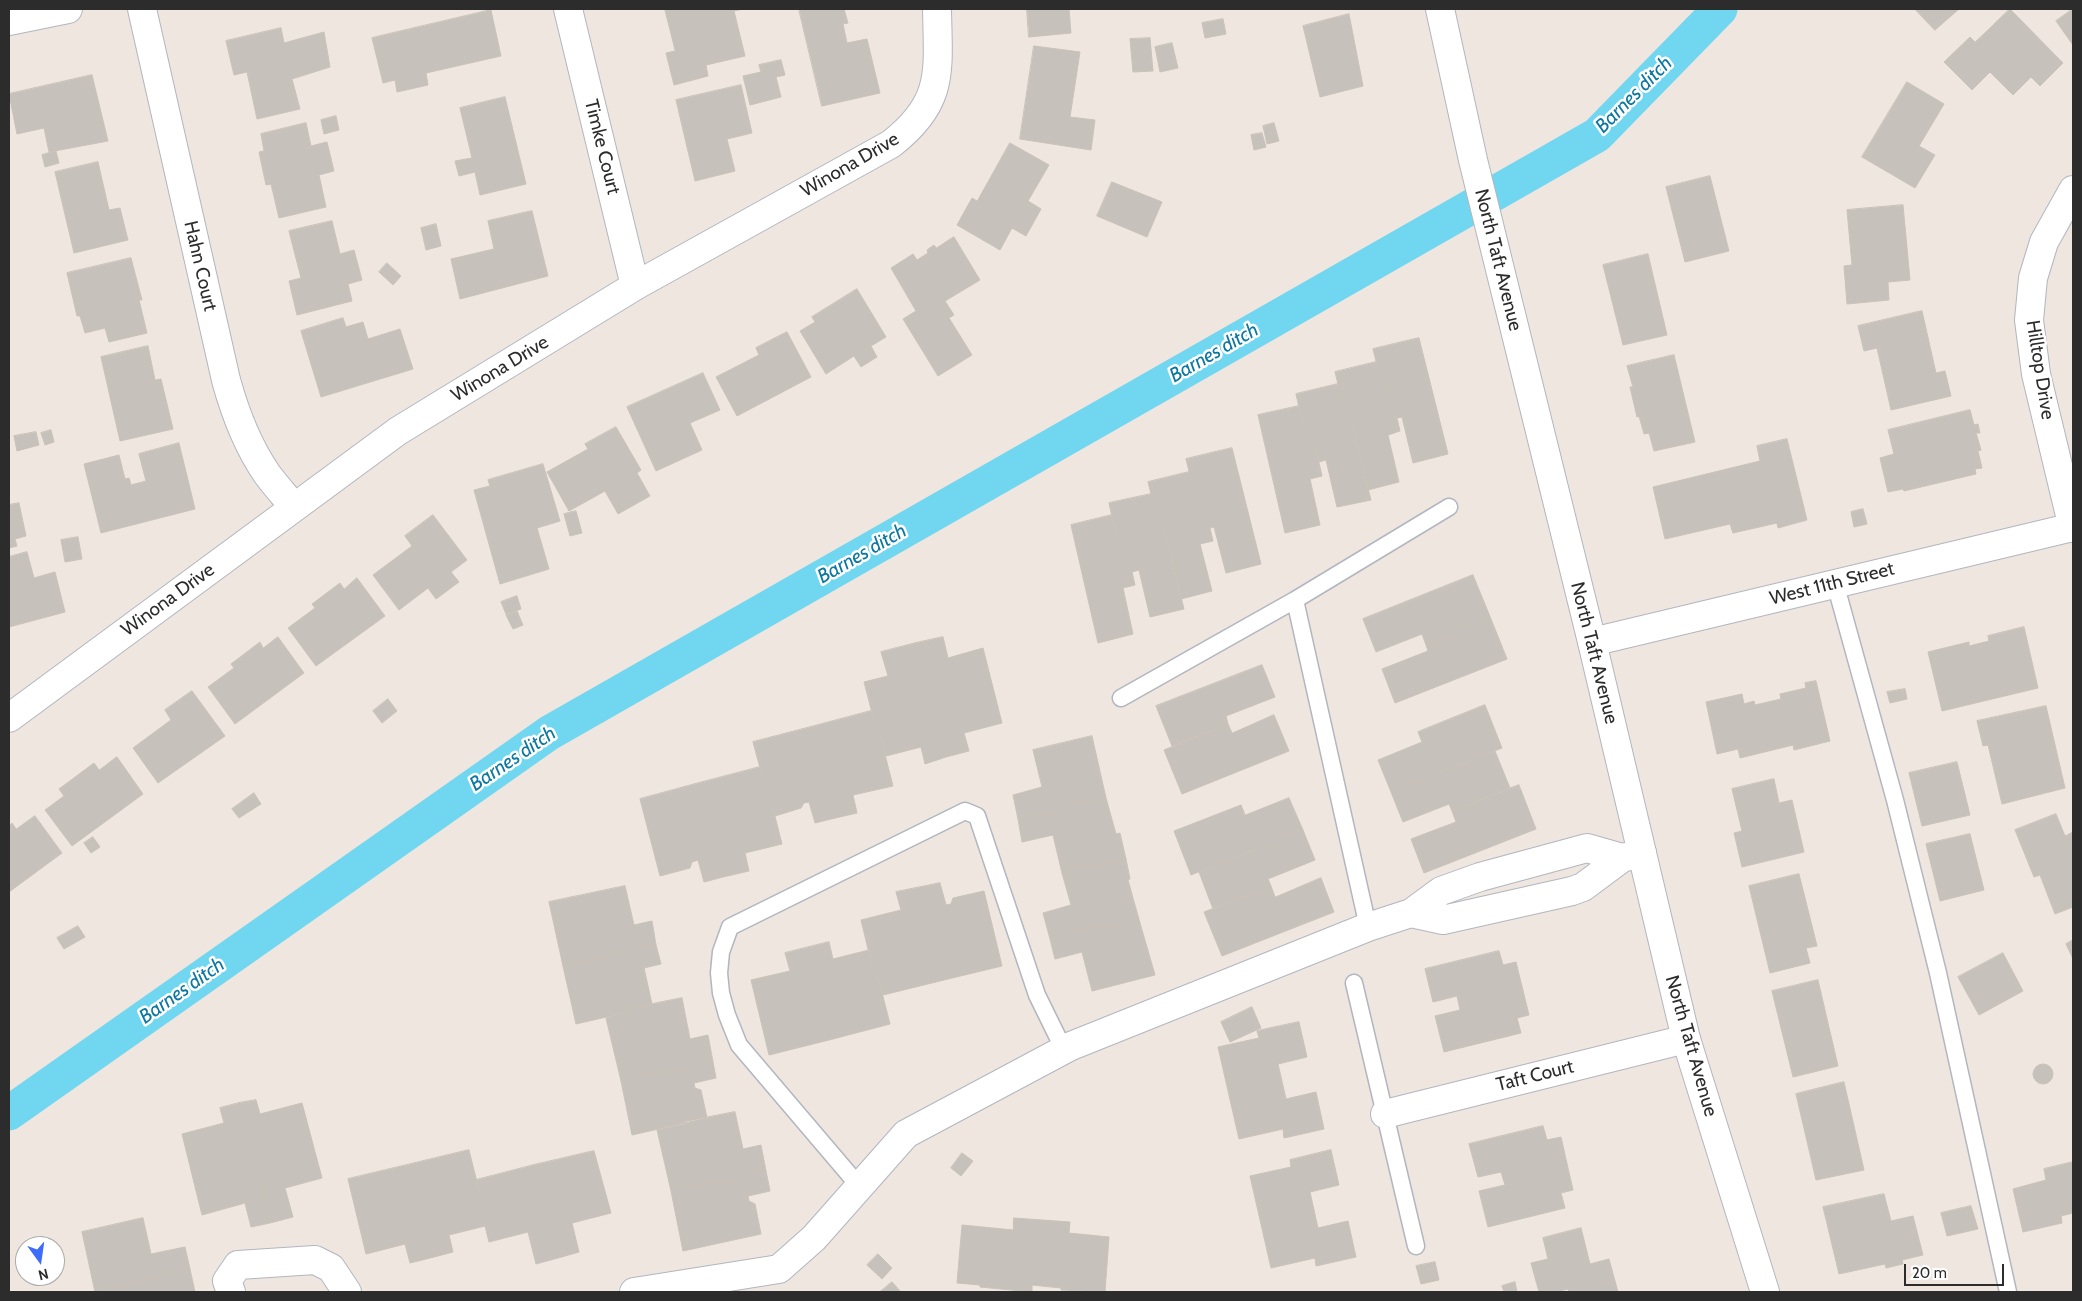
<!DOCTYPE html>
<html>
<head>
<meta charset="utf-8">
<style>
	body { margin:0 }
	#map { position:relative; width:2082px; height:1301px; overflow:hidden; background:#eee6df; font-family:Cabin,sans-serif }
	canvas { display:block }
	.frame { position:absolute; inset:0; border:10px solid #2c2c2c; pointer-events:none }
	.north { position:absolute; left:15px; top:1236px; width:50px; height:50px; box-sizing:border-box; background:#fff; border:1px solid #ababab; border-radius:50%; rotate:166deg; font-size:14px; font-weight:700; line-height:20px; text-align:center; color:#2c2c2c }
	.north::after { content:''; display:block; margin:auto; width:18px; height:22px; background:#3e6dfc; clip-path:polygon(50% 0,100% 100%,50% 72%,0 100%) }
	.scale { position:absolute; left:1904px; top:1264px; width:100px; height:22px; box-sizing:border-box; border:2px solid #2c2c2c; border-top:0; padding-left:6px; font-size:15px; line-height:18px; white-space:nowrap; color:#2c2c2c; -webkit-text-stroke:4px #fff; paint-order:stroke }
</style>
</head>
<body>
<div id="map">
<canvas width="2082" height="1301"></canvas>
<div class="frame"></div>
<div class="north">N</div>
<div class="scale">20 m</div>
</div>
<script>
const context = document.querySelector('canvas').getContext('2d');
context.lineJoin = 'round';
function stroke(path, color, width, dash) { context.strokeStyle = color; context.lineWidth = width; context.lineCap = dash ? 'butt' : 'round'; context.setLineDash(dash || []); context.stroke(path); }
function fillPath(path, color) { context.fillStyle = color; context.fill(path, 'evenodd'); }
function drawText(font, color, halo, rows, align = 'center') {
  context.font = font + ' Cabin,sans-serif'; context.lineWidth = 5; context.setLineDash([]); context.textBaseline = 'middle'; context.strokeStyle = halo; context.fillStyle = color; for (const [text, x, y, turn = 0] of rows) {
    context.save(); context.translate(x, y); context.rotate((+turn || 0) * Math.PI / 180); context.textAlign = isNaN(turn) ? turn : align; if (halo) context.strokeText(text, 0, 0); context.fillText(text, 0, 0); context.restore();
  }
}
const canal = new Path2D(`
	M9,1113l540,-380 1048,-598 123,-126`);
const building = new Path2D(`
	M665,9h78l-9,2 11,45 -39,9 2,11 -34,9 -8,-32 9,-2z
	M799,9h45l4,14 -5,1 4,19 20,-4 13,54 -58,13z
	M1027,9h42l2,24 -42,4z
	M1915,9h44l-24,21z
	M2010,9l53,54 -23,23 -9,-9 -18,18 -23,-23 -18,18 -28,-28 26,-25 5,5z
	M2073,9v36l-17,-24z
	M491,10l10,46 -75,17 2,12 -31,7 -2,-12 -12,3 -11,-45z
	M1349,14l14,72 -43,11 -17,-71z
	M1223,19l3,15 -21,4 -3,-15z
	M281,28l3,15 40,-11 6,35 -38,12 8,30 -43,10 -10,-47 -13,3 -8,-34z
	M1150,38l3,33 -20,1 -3,-33z
	M1172,43l6,25 -18,4 -5,-25z
	M1034,46l46,6 -10,65 25,3 -4,30 -71,-11z
	M781,60l4,15 -9,2 5,20 -31,8 -7,-29 18,-4 -2,-7z
	M92,75l16,66 -59,11 -5,-24 -27,6 -8,-40z
	M1907,82l37,22 -25,42 16,9 -20,33 -53,-31z
	M741,85l11,48 -25,6 8,32 -40,10 -19,-81z
	M505,97l21,87 -46,11 -5,-23 -16,4 -4,-15 17,-3 -12,-50z
	M336,116l3,14 -15,4 -3,-14z
	M306,123l5,23 16,-4 7,29 -15,4 7,32 -47,11 -8,-34 -5,1 -7,-33 5,-1 -3,-17z
	M1274,123l5,18 -12,3 -4,-18z
	M1262,133l4,14 -12,3 -3,-15z
	M1010,143l39,22 -21,36 13,8 -15,27 -14,-8 -12,22 -43,-25 15,-27 5,3z
	M56,151l3,12 -14,4 -3,-12z
	M98,162l11,48 11,-2 8,32 -54,13 -19,-81z
	M1710,176l19,75 -44,11 -19,-75z
	M1112,182l50,20 -15,35 -50,-21z
	M1903,205l7,75 -22,2 1,18 -42,4 -3,-38 8,-1 -5,-55z
	M532,211l16,65 -88,23 -9,-40 43,-10 -6,-28z
	M332,221l8,33 14,-4 8,30 -14,4 4,17 -55,14 -8,-34 12,-3 -12,-47z
	M436,224l5,22 -15,4 -5,-22z
	M954,237l26,43 -35,21 9,14 -5,3 23,37 -34,21 -35,-57 13,-8 -25,-43 22,-14 4,6 11,-7 -1,-3 7,-5 2,3z
	M1648,254l19,81 -44,10 -20,-80z
	M131,258l11,42h-3l8,33 -38,9 -4,-14 -20,5 -5,-17h-3l-10,-43z
	M387,263l14,13 -8,9 -14,-13z
	M857,289l29,48 -15,9 6,11 -16,10 -7,-11 -28,18 -26,-43 15,-9 -3,-5z
	M1922,311l14,62 9,-2 6,25 -60,14 -14,-62 -13,3 -6,-25z
	M343,318l3,9 17,-5 5,17 32,-10 13,40 -92,28 -20,-66z
	M787,332l24,45 -74,39 -21,-39 43,-22 -3,-7z
	M1419,338l29,116 -35,9 -11,-46 -5,1 -7,-30 -7,2 -10,-41z
	M148,346l7,34 6,-1 12,50 -53,12 -19,-84z
	M1674,355l21,87 -41,9 -5,-18 -5,1 -5,-18 -2,1 -7,-30h3l-6,-21z
	M1376,362l7,28 7,-2 10,43 -12,4 11,47 -31,8 -20,-83 -4,1 -9,-36z
	M703,373l17,37 -30,13 12,27 -46,21 -29,-64z
	M1338,384l6,24 4,-1 23,93 -34,7 -11,-47 -7,2 -7,-30 -7,2 -9,-40z
	M1299,406l6,28 7,-2 10,44 -12,3 10,46 -35,8 -27,-118z
	M1970,410l4,15 4,-1 2,9h-4l5,17 -3,1 4,17 -7,1 1,5 -72,17 -1,-2 -15,3 -8,-34 14,-4 -6,-24z
	M616,427l25,43 -4,3 13,23 -32,18 -13,-23 -36,20 -22,-39 41,-23 -3,-5z
	M51,430l3,12 -9,3 -4,-12z
	M36,432l3,13 -22,6 -3,-15z
	M1787,439l20,81 -29,8 -1,-5 -44,10 -3,-9 -65,15 -12,-52 107,-26 -3,-15z
	M179,443l16,66 -94,24 -17,-69 35,-9 6,24 4,-1 2,7 15,-4 -7,-27z
	M1232,448l29,116 -35,9 -12,-46 -4,1 -7,-30 -7,2 -10,-41z
	M543,464l17,57 -23,7 12,41 -49,15 -26,-94 16,-4 -2,-6z
	M1189,472l7,28 7,-2 10,43 -13,3 12,47 -31,8 -20,-83 -4,1 -9,-35z
	M1151,494l6,23 4,-1 23,93 -34,8 -11,-47 -7,2 -7,-30 -7,2 -9,-41z
	M19,503l7,33 -11,3 2,7 -8,2v-43z
	M1863,509l4,15 -13,3 -3,-15z
	M576,511l6,22 -12,3 -6,-22z
	M433,515l34,45 -16,12 8,10 -23,17 -8,-11 -29,22 -26,-35 39,-29 -7,-10z
	M1112,515l6,29 7,-2 10,43 -12,3 10,46 -35,9 -27,-118z
	M78,537l4,22 -17,3 -4,-22z
	M27,552l7,26 21,-6 10,40 -56,15v-70z
	M1473,575l18,44 -65,26 -4,-11 -46,18 -13,-33z
	M357,578l28,38 -69,50 -28,-38 27,-20 -3,-4 28,-21 4,6z
	M517,596l4,13 -15,5 -5,-12z
	M517,611l6,14 -10,4 -7,-14z
	M1491,619l16,40 -112,44 -13,-34 46,-18 -2,-6z
	M2024,627l14,61 -96,23 -14,-59 41,-10v4l20,-5 -1,-5z
	M278,637l26,36 -69,51 -27,-37 26,-19 -3,-4 29,-22 3,6z
	M943,637l5,21 35,-10 19,75 -38,10 5,18 -23,6 -30,-114z
	M916,643l30,114 -21,7 -4,-17 -35,9 -7,-25 -2,1 -13,-50 24,-6 -7,-24z
	M1262,665l13,32 -49,19 2,8 -56,22 -16,-40z
	M1816,681l14,60 -36,9 -1,-5 -53,13 -2,-9 -21,5 -11,-52 36,-8 2,10 10,-3 1,4 26,-6 -1,-5 26,-6 -1,-5z
	M1905,689l2,10 -17,4 -3,-11z
	M192,691l33,45 -67,47 -25,-35 38,-28 -6,-10z
	M388,699l9,12 -15,12 -9,-12z
	M1485,705l17,43 -111,44 -13,-32 44,-18 -4,-10z
	M2046,706l19,82 -63,16 -14,-59 -5,1 -6,-25z
	M871,711l6,21 2,-1 14,55 -40,9 4,18 -26,6 -24,-91z
	M1274,715l15,36 -107,43 -18,-44 64,-26 4,9z
	M807,728l24,91 -16,4 -6,-21 -5,1 -3,5 -26,8 -6,-23 -2,1 -14,-52z
	M1092,736l14,62 -88,21 -5,-24 29,-8 -9,-37z
	M1495,751l15,37 -58,23 -3,-7 -46,18 -12,-30z
	M117,757l26,37 -71,52 -27,-36 19,-14 -5,-7 35,-26 5,7z
	M1957,762l13,53 -48,11 -13,-53z
	M760,767l7,27 2,-1 13,51 -37,9 4,18 -26,6 -24,-94z
	M1774,779l5,24 13,-3 12,52 -62,15 -8,-34 8,-2 -10,-42z
	M699,783l24,94 -19,5 -6,-22 -6,2 -2,6 -30,8 -20,-77z
	M1519,785l17,44 -112,44 -13,-34 45,-17 -4,-11z
	M254,793l7,11 -22,14 -7,-9z
	M1106,798l10,36 4,-1 6,26 -64,14 -9,-38 -31,7 -4,-23z
	M1289,798l14,32 -112,45 -17,-44 67,-26 4,10z
	M2056,814l9,22 8,-4v75l-18,7 -15,-39 -6,2 -19,-47z
	M35,816l27,37 -53,39v-66l3,-3 4,6z
	M1303,830l12,30 -47,19 3,7 -58,23 -14,-37z
	M1970,834l14,56 -44,11 -14,-57z
	M93,837l7,10 -9,6 -7,-10z
	M1126,859l4,20 -2,1 10,36 -88,23 -7,-26 28,-8 -9,-32z
	M1799,874l18,72 -11,2 4,15 -40,10 -21,-87z
	M1321,878l13,34 -112,44 -18,-44 67,-26 4,11z
	M940,883l6,22 5,-1 2,-6 31,-7 18,75 -54,13 -22,-93z
	M625,886l9,39 18,-4 4,24 -93,21 -14,-64z
	M926,886l22,93 -65,16 -6,-22 -3,1 -13,-54 40,-10 -5,-18z
	M1138,916l17,59 -63,16 -10,-39 -27,7 -5,-20z
	M78,926l7,11 -21,12 -7,-11z
	M2073,940v19l-7,-15z
	M829,942l4,17 36,-9 5,24 3,-1 13,51 -57,15 -24,-92z
	M656,945l5,19 -17,4 8,36 -24,5v3l-52,12 -13,-58z
	M809,947l24,92 -64,16 -18,-75 39,-9 -5,-18z
	M1499,951l4,14 13,-3 13,53 -12,3 4,15 -77,19 -9,-36 25,-6 -3,-14 -24,6 -8,-33z
	M2003,953l20,38 -44,24 -21,-38z
	M1818,980l20,86 -45,11 -21,-86z
	M682,998l8,41 18,-4 5,27 -92,19 -15,-63 22,-6v-3z
	M1252,1007l9,21 -31,14 -9,-20z
	M1299,1022l8,35 -29,7 8,35 30,-7 8,37 -40,9 -1,-9 -44,10 -21,-92 41,-9 -2,-7z
	M713,1062l3,16 -22,5 1,5 6,2 6,28 -75,17 -11,-54z
	M2033 1074a10 10 0 1 1 20 0a10 10 0 1 1-20 0Z
	M1844,1082l20,88 -48,10 -20,-86z
	M256,1100l4,14 42,-11 20,75 -37,10 8,29 -23,6 -31,-120z
	M239,1103l31,120 -19,4 -6,-24 -43,12 -20,-81 42,-11 -4,-15z
	M735,1112l8,37 18,-4 5,26 -95,20 -14,-61 28,-6 -1,-2z
	M1543,1126l4,14 14,-3 12,53 -12,3 4,15 -77,19 -9,-36 26,-6 -4,-13 -23,5 -9,-33z
	M469,1150l13,52h-3l6,24 -36,9 4,17 -19,5 -23,-93z
	M1331,1150l8,35 -29,7 8,36 30,-7 8,36 -40,9 -1,-8 -44,10 -21,-92 41,-9 -1,-7z
	M594,1151l17,62 -39,10 7,29 -21,6 -24,-93z
	M962,1153l11,8 -12,15 -10,-8z
	M2073,1162v51l-12,3 1,7 -39,9 -10,-43 33,-9 -2,-11z
	M411,1164l23,93 -24,6 -5,-19 -39,10 -18,-75z
	M534,1165l24,93 -22,6 -8,-32 -39,10 -10,-40h3l-6,-22z
	M766,1171l4,20 -22,5 1,5 6,3 6,30 -78,17 -12,-60z
	M1884,1194l7,27 22,-5 10,39 -21,5 1,4 -17,4 -1,-4 -46,10 -16,-67z
	M1971,1206l7,23 -31,7 -6,-23z
	M143,1218l8,36 34,-7 5,22 -95,23 -13,-60z
	M1014,1218l56,4 -1,11 40,4 -4,55 -44,-2v-2l-29,-3v7l-52,-5v-2l-23,-2 5,-58 51,5z
	M1581,1228l9,36 19,-5 9,33h-49l-1,-3 -13,3h-16l-8,-29 17,-4 -5,-21z
	M878,1254l14,14 -10,11 -15,-14z
	M1435,1262l4,18 -18,4 -5,-18z
	M190,1269l5,23h-100z
	M892,1282l9,10h-21z
	M1515,1282l2,10h-13l-2,-6z`);
const lane = new Path2D(`
	M1835,583l60,217 43,173 70,319
	M1295,600l154,-93
	M1121,698l174,-98 73,327
	M1354,983l62,263
	M859,1186l-120,-141 -12,-30 -6,-22 -2,-20 2,-21 9,-25 235,-116 12,5 60,179 27,55`);
const street = new Path2D(`
	M142,9l84,371c9,33 21,65 41,94 8,11 18,22 27,33
	M568,9l67,277
	M9,21l59,-12
	M2073,190l-29,52 -11,36 -4,42 7,54 37,154
	M1592,642l481,-115
	M9,718l389,-287 237,-145 256,-142c54,-42 47,-73 46,-135
	M1622,858l-35,-10 -107,29 -39,14 -30,22 32,7 129,-29 11,-4 39,-29 20,-5
	M1385,1114l301,-75
	M231,1292l-4,-11 11,-16 77,-5 16,8 16,24
	M634,1292l145,-23 35,-31 92,-104 165,-88 297,-119 43,-14`);
const secondary = new Path2D(`
	M1440,9l33,151 119,482 94,397 79,253`);
const streetNames = [
	["Timke Court",602,147,76],
	["Winona Drive",850,165,-30],
	["North Taft Avenue",1498,260,76],
	["Hahn Court",200,266,77],
	["Winona Drive",500,369,-31],
	["Hilltop Drive",2040,370,81],
	["West 11th Street",1832,584,-14],
	["Winona Drive",168,600,-36],
	["North Taft Avenue",1594,653,76],
	["North Taft Avenue",1691,1046,74],
	["Taft Court",1535,1076,-14]
];
const waterNames = [
	["Barnes ditch",1634,95,-45],
	["Barnes ditch",1214,353,-30],
	["Barnes ditch",862,554,-30],
	["Barnes ditch",513,759,-34],
	["Barnes ditch",182,991,-35]
];
stroke(canal, '#71d6f0', 35);
fillPath(building, '#c6c1ba');
stroke(building, '#cac2b8', 1);
stroke(lane, '#b2b6c0', 19);
stroke(street, '#b2b6c0', 30);
stroke(secondary, '#b2b6c0', 30);
stroke(lane, '#fff', 16);
stroke(street, '#fff', 28);
stroke(secondary, '#fff', 28);
drawText('19px', '#2c2c2c', '#fff', streetNames);
drawText('italic 20px', '#0c77a1', '#fff', waterNames);
</script>
</body>
</html>
